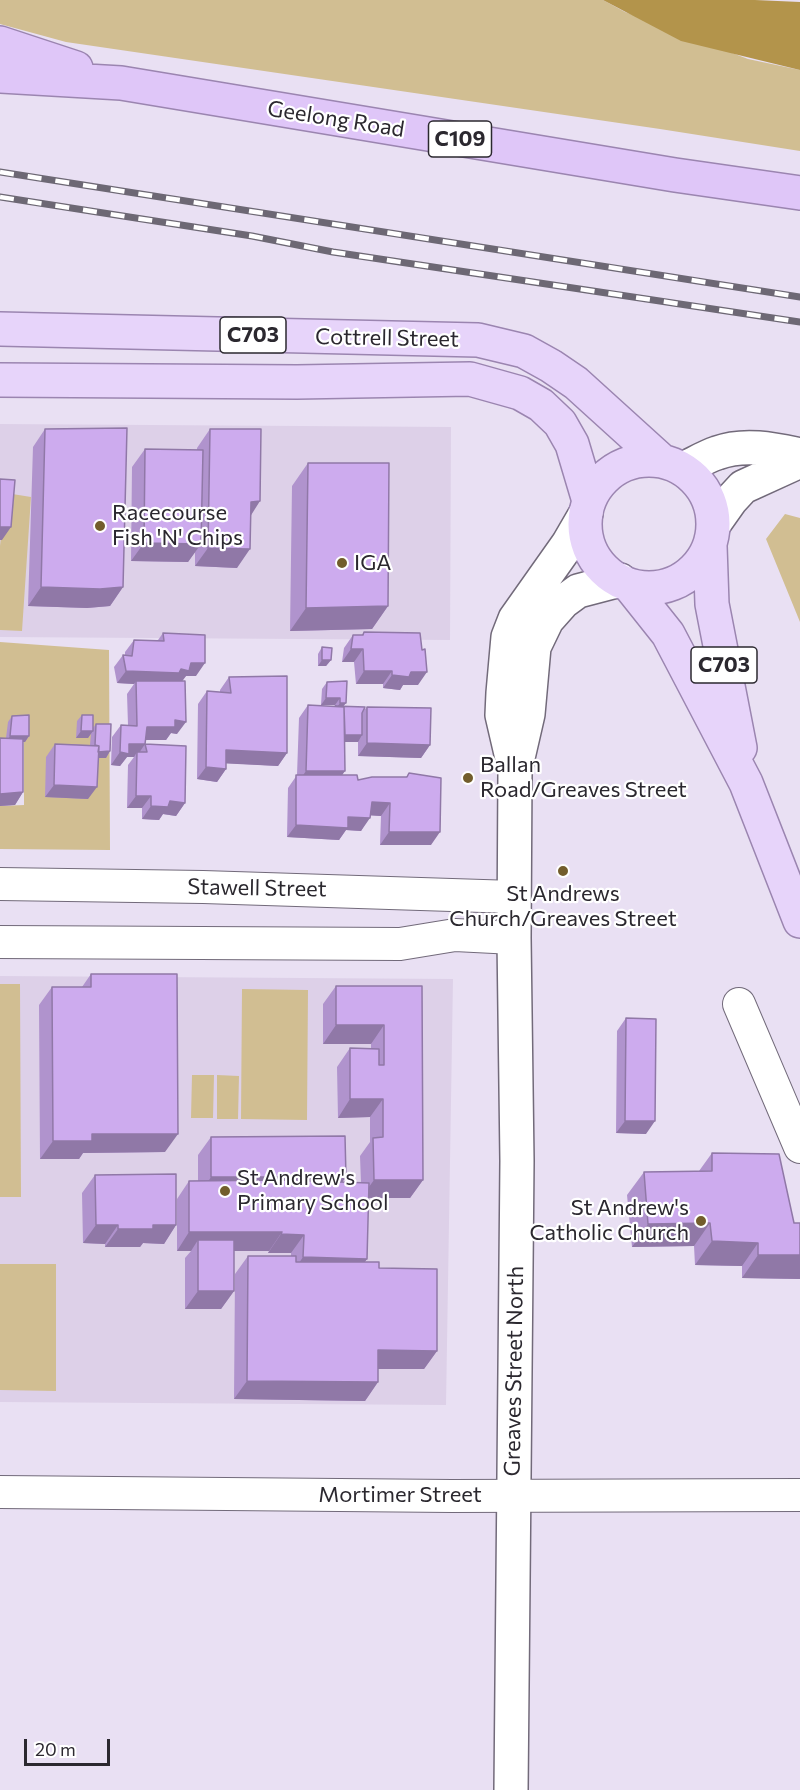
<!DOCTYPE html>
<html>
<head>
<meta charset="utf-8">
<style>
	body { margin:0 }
	#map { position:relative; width:800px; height:1790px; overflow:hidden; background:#e9e0f3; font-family:Commissioner,sans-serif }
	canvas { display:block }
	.scale { position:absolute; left:24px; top:1739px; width:86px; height:27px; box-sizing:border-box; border:3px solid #2b282f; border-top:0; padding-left:8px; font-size:18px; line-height:21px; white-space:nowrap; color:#2b282f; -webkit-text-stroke:4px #fff; paint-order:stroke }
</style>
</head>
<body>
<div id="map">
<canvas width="800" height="1790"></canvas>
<div class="scale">20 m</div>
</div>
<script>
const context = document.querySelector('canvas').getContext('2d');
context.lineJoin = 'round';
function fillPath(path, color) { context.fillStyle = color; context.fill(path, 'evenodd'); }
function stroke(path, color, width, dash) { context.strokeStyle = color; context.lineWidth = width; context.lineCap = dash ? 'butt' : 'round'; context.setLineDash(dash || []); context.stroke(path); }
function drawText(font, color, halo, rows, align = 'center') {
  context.font = font + ' Commissioner,sans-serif'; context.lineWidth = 4.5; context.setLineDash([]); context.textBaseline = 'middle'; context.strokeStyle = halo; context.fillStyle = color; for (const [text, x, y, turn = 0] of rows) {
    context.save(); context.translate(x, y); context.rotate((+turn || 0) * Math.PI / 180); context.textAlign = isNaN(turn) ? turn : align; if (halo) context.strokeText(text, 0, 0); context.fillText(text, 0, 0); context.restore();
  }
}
const built = new Path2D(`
	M0,424l451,3 -1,213 -450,-3z
	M0,976l453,3 -7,426 -446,-3z`);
const green = new Path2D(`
	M0,0h603l22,12 123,47 52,11v81l-140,-22 -594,-87 -66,-18z
	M6,493l25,4 -9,134 -22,-1v-84z
	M785,514l15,4v104l-34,-83z
	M0,642l109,8 1,200 -110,-1v-43l24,-1v-83l-19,29h-5z
	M0,984h20l1,213h-21z
	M242,989l66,1 -1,130 -66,-1z
	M192,1075h22l-1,43h-22z
	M217,1075l22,1 -1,43h-21z
	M0,1264h56v127l-56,-1z`);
const water = new Path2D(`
	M603,0h152l45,2v68l-119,-29z`);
const minor = new Path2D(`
	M0,884l203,3 311,10
	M0,942l400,2 55,-9 59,3
	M739,1004l61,143
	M0,1492l452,4 348,-1`);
const tertiary = new Path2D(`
	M683,469c11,-5 22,-12 34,-16 27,-10 56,-4 83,2
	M714,524l17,-24 12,-13 57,-26
	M517,762l11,-48 6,-67 13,-27 16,-18 15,-11 42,-11
	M511,1790l6,-629 -3,-223 1,-167 -13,-56 1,-22 5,-56 7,-18 53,-75 18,-31`);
const primary = new Path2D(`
	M0,329l478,11 46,11 27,15 25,17 86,78
	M0,380l297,2 173,-3 50,14 21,12 19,18 12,21 17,57
	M585 524a64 64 0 1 1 128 0a64 64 0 1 1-128 0Z
	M710,546l2,58 28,144
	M629,585l39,49 78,149 54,138`);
const trunk = new Path2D(`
	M0,43l76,25
	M0,76l121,7 554,92 125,18`);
const rail = new Path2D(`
	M0,172l800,125
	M0,197l252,39 81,16 467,70`);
const wall = new Path2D(`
	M45,429l78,158 -13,19 -23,2 -59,-2 5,-159z
	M210,429l41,86 -14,53 -42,-2v-14l-7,10 -57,-1 1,-94 13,-18 52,1v-2z
	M308,463l80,143 -16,23 -82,2 2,-145z
	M364,632l54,53h-15l-3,5 -17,-2v-4h-27l-2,-22h-12l2,-14 9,-13h9z
	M163,633l33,43h-10l-4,5 -5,53 -6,-1 -5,7h-20l-1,4 40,59 -9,13 -13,-2 -4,6 -17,-1v-11h-15l1,-43 6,-8h-7l-7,9 -9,-1 1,-28 9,-12h7l-1,-31 7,-10 -17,-1 -3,-16 9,-12h2v-3l9,-12h24z
	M322,647l9,13 -5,6h-8v-12z
	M229,677l58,76 -9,13 -52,-3v6l-9,13 -20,-3 1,-75 9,-13 13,1v-2z
	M327,682l19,21 -3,3 22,3 2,-2 63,38 -9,13 -63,-2v-14h-13l-3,33 16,5 48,-3 3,-4 22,72h-51l1,-29 -11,-1 -9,16 -15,-1 -7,10 -52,-3 1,-49 9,-13 2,-57 9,-13 27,2v-2h-14l1,-16z
	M82,715l11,13 3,-4 14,27 -4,7h-8l-10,41 -43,-2 1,-40 9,-13 35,1 1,-12 -3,5h-12l1,-17z
	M12,716l17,20 -4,6h-2v50l-8,13 -15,1v-68h6l2,-16z
	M91,974l74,178 -82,1 -4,6h-39l-1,-154 13,-18h30z
	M336,986h86l1,194 -13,18h-42l-1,61 -3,3 15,6 58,83 -13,18h-46v13l-13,19 -131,-2 1,-125 13,-18h43v-3h-23l1,-2h-35v40l-13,18h-36v-51l6,-7h-14v-52l12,-18h9v-26l13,-18 135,40 -4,5 19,1 -1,-27 10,-14v-25l-32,1 -1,-51 13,-19 21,1v-5h-48v-40z
	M626,1018l20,116 -30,-1 1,-102z
	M712,1153l82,70h6v56l-58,-1v-12l-47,-1 -1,-19 -62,1 -5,-52 17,-23 55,-1z
	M95,1175l81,50 -12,19 -21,-1 -3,4h-35v-3l-22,-1 -1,-50z`);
const shadedWall = new Path2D(`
	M260,501l-12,19 3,-18z
	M0,527h11l-9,13h-2z
	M144,543l57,1 -13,18 -57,-1z
	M208,548l42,1 -13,19 -42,-2z
	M41,587h82l-13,19 -23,2 -59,-2z
	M388,606l-16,23 -82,2 16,-23z
	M351,649h12l-9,13h-12z
	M322,660h9l-5,6h-8z
	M191,663h14l-9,13h-10l-6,8 -44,-3 -2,3 -17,-1 9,-12 55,-2z
	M364,671h28l-9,13h-27z
	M411,672h16l-9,13h-15l-3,5 -17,-2 9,-13z
	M326,698h14l-5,7h-14z
	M340,703h6l-5,6 -6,1z
	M175,720l11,2 -9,12 -6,-1 -5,7h-28l9,-13z
	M81,731h12l-5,7h-12z
	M340,735h22l-4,7h-23z
	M10,736h19l-4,6h-19z
	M367,743l63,2 -9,13 -63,-2z
	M129,744h16l-8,12v-4l-3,5h-7l-7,9 -9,-1 9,-13z
	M226,750l61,3 -9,13 -61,-3z
	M110,751l-4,7h-16l4,-6z
	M206,767l20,2 -9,13 -20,-3z
	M306,771h39l-9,13h-39z
	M54,785l43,2 -9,12 -43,-2z
	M23,792l-8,13 -15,1v-12z
	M136,796h15l-9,12h-15z
	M170,801l15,2 -9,13 -13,-2 -4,6 -17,-1 9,-13z
	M372,802l18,1 -9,13 -18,-1z
	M348,817l22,1 -9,13 -15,-1 -7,10 -52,-3 9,-12z
	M389,832h51l-9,13h-51z
	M336,1025h48l-13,19h-48z
	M350,1099h33l-13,18 -32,1z
	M625,1121h30l-9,13 -30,-1z
	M92,1134h86l-13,18 -82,1 -4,6h-39l13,-18z
	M211,1177h135l-13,18 -134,1z
	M374,1180h49l-13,18h-49z
	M710,1223l-16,23 -62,1 16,-23z
	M96,1225h22l-13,19 -22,-1z
	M153,1225h23l-12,19 -21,-1 -3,4h-35l13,-18z
	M189,1232h93l-13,19h-71v-11l-7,11h-14z
	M281,1234l23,1 -13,18h-23z
	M712,1241l46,2 -16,23 -47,-1z
	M758,1255h42v24l-58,-1z
	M303,1257l64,2 -13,18 -63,-2z
	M198,1291h36l-13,18h-36z
	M378,1350l59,1 -13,18h-59z
	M247,1381l131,1 -13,19 -131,-2z`);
const building = new Path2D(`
	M127,428l-4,159 -23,2 -59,-2 4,-158z
	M210,429h51l-1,72 -9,1 -1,47 -42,-1z
	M145,449l58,1 -2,94 -57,-1z
	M308,463h81l-1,143 -82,2z
	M0,479l15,1 -4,47h-11z
	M364,632l56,1 2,17 3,-1 2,23h-16l-2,5 -17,-2v-4h-28l-1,-22h-12l2,-14h10z
	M163,633l42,2v28h-14l-2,8 -8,-2 -2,4 -53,-2 -3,-16 9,1 2,-16 30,1z
	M322,647l10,1 -1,12h-9z
	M287,676v77l-61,-3v19l-20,-2 1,-76 24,2 -2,-16z
	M136,681h49l1,41 -11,-2v7h-28l-2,17 41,2 -1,57 -15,-2 -2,6 -17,-1v-10h-15l1,-44h10l-2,-8h-16v10l-9,-2 1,-27 16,1z
	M347,681l-1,22h-6v-5h-14l1,-16z
	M308,705l36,2 1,64h-39z
	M335,706l30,1 -3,6v22h-17l-1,-28z
	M367,707l64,1 -1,37 -63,-2z
	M29,715v21h-19l2,-20z
	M82,715h11v16h-12z
	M96,724h15l-1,27 -12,1 1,-6 -4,-1z
	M0,738l23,1v53l-23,2z
	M55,744l44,2 -2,41 -43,-2z
	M409,773l32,5 -1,54h-51l1,-29 -18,-1 -2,16 -22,-1v11l-52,-3v-50h61l1,5 14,-3h35z
	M91,974h86l1,160h-86v7h-39l-1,-154h39z
	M336,986h86l1,194h-49l-1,-42 10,-1v-38h-33v-51l29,1v16h5v-40h-48z
	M626,1018l30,1 -1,102h-30z
	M345,1136l1,41h-135v-40z
	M712,1153l67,1 15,69h6v32h-42v-12l-46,-2 -2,-18 -62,1 -4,-52 68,-1z
	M176,1174v51h-23v4h-35v-4h-22l-1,-50z
	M283,1180l86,3 -2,76 -64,-2 1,-22 -23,-1 1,-2h-93v-51z
	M198,1240h36v51h-36z
	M248,1256h48v6h83v6l58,1v82l-59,-1v32l-131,-1z`);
const markers = [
	[100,526,6,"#725d2c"],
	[342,563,6,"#725d2c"],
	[468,778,6,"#725d2c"],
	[563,871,6,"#725d2c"],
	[225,1191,6,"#725d2c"],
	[701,1221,6,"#725d2c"]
];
const shields = [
	[460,139,63],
	[253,335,66],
	[724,665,66]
];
const shieldNames = [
	["C109",460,139],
	["C703",253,335],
	["C703",724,665]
];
const streetNames = [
	["Geelong Road",336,119,9],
	["Cottrell Street",387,338,1],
	["Stawell Street",257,888,1],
	["Greaves Street North",514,1371,-89],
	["Mortimer Street",400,1495]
];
const poiNames = [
	["Racecourse",112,513],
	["Fish 'N' Chips",112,538],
	["IGA",354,563],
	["Ballan",480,765],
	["Road/Greaves Street",480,790],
	["St Andrews",563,894,"center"],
	["Church/Greaves Street",563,919,"center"],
	["St Andrew's",237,1178],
	["Primary School",237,1203],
	["St Andrew's",689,1208,"right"],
	["Catholic Church",689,1233,"right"]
];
fillPath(built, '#ddd0e8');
fillPath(green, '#d1be92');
fillPath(water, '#b3944b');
stroke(minor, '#726a7a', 34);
stroke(tertiary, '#726a7a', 36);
stroke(primary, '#9b85b0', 36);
stroke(trunk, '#9b85b0', 36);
stroke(minor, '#fff', 32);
stroke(tertiary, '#fff', 33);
stroke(primary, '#e7d4fa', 33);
stroke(trunk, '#dfc6f8', 33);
stroke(rail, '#6d6874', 7);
stroke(rail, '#fff', 4.5, [14]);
fillPath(wall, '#b093cd');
fillPath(shadedWall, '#9078a7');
fillPath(building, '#cdabee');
stroke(building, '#9078a7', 1.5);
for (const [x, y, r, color] of markers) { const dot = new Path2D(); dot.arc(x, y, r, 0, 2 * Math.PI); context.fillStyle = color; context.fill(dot); stroke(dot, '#fff', 2); }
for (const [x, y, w] of shields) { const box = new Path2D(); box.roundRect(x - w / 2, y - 18, w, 36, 4.5); context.fillStyle = '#fff'; context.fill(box); stroke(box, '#2b282f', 1.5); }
drawText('bold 21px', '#2b282f', null, shieldNames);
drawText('22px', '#2b282f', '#fff', streetNames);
drawText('22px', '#2b282f', '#fff', poiNames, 'left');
</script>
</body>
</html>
